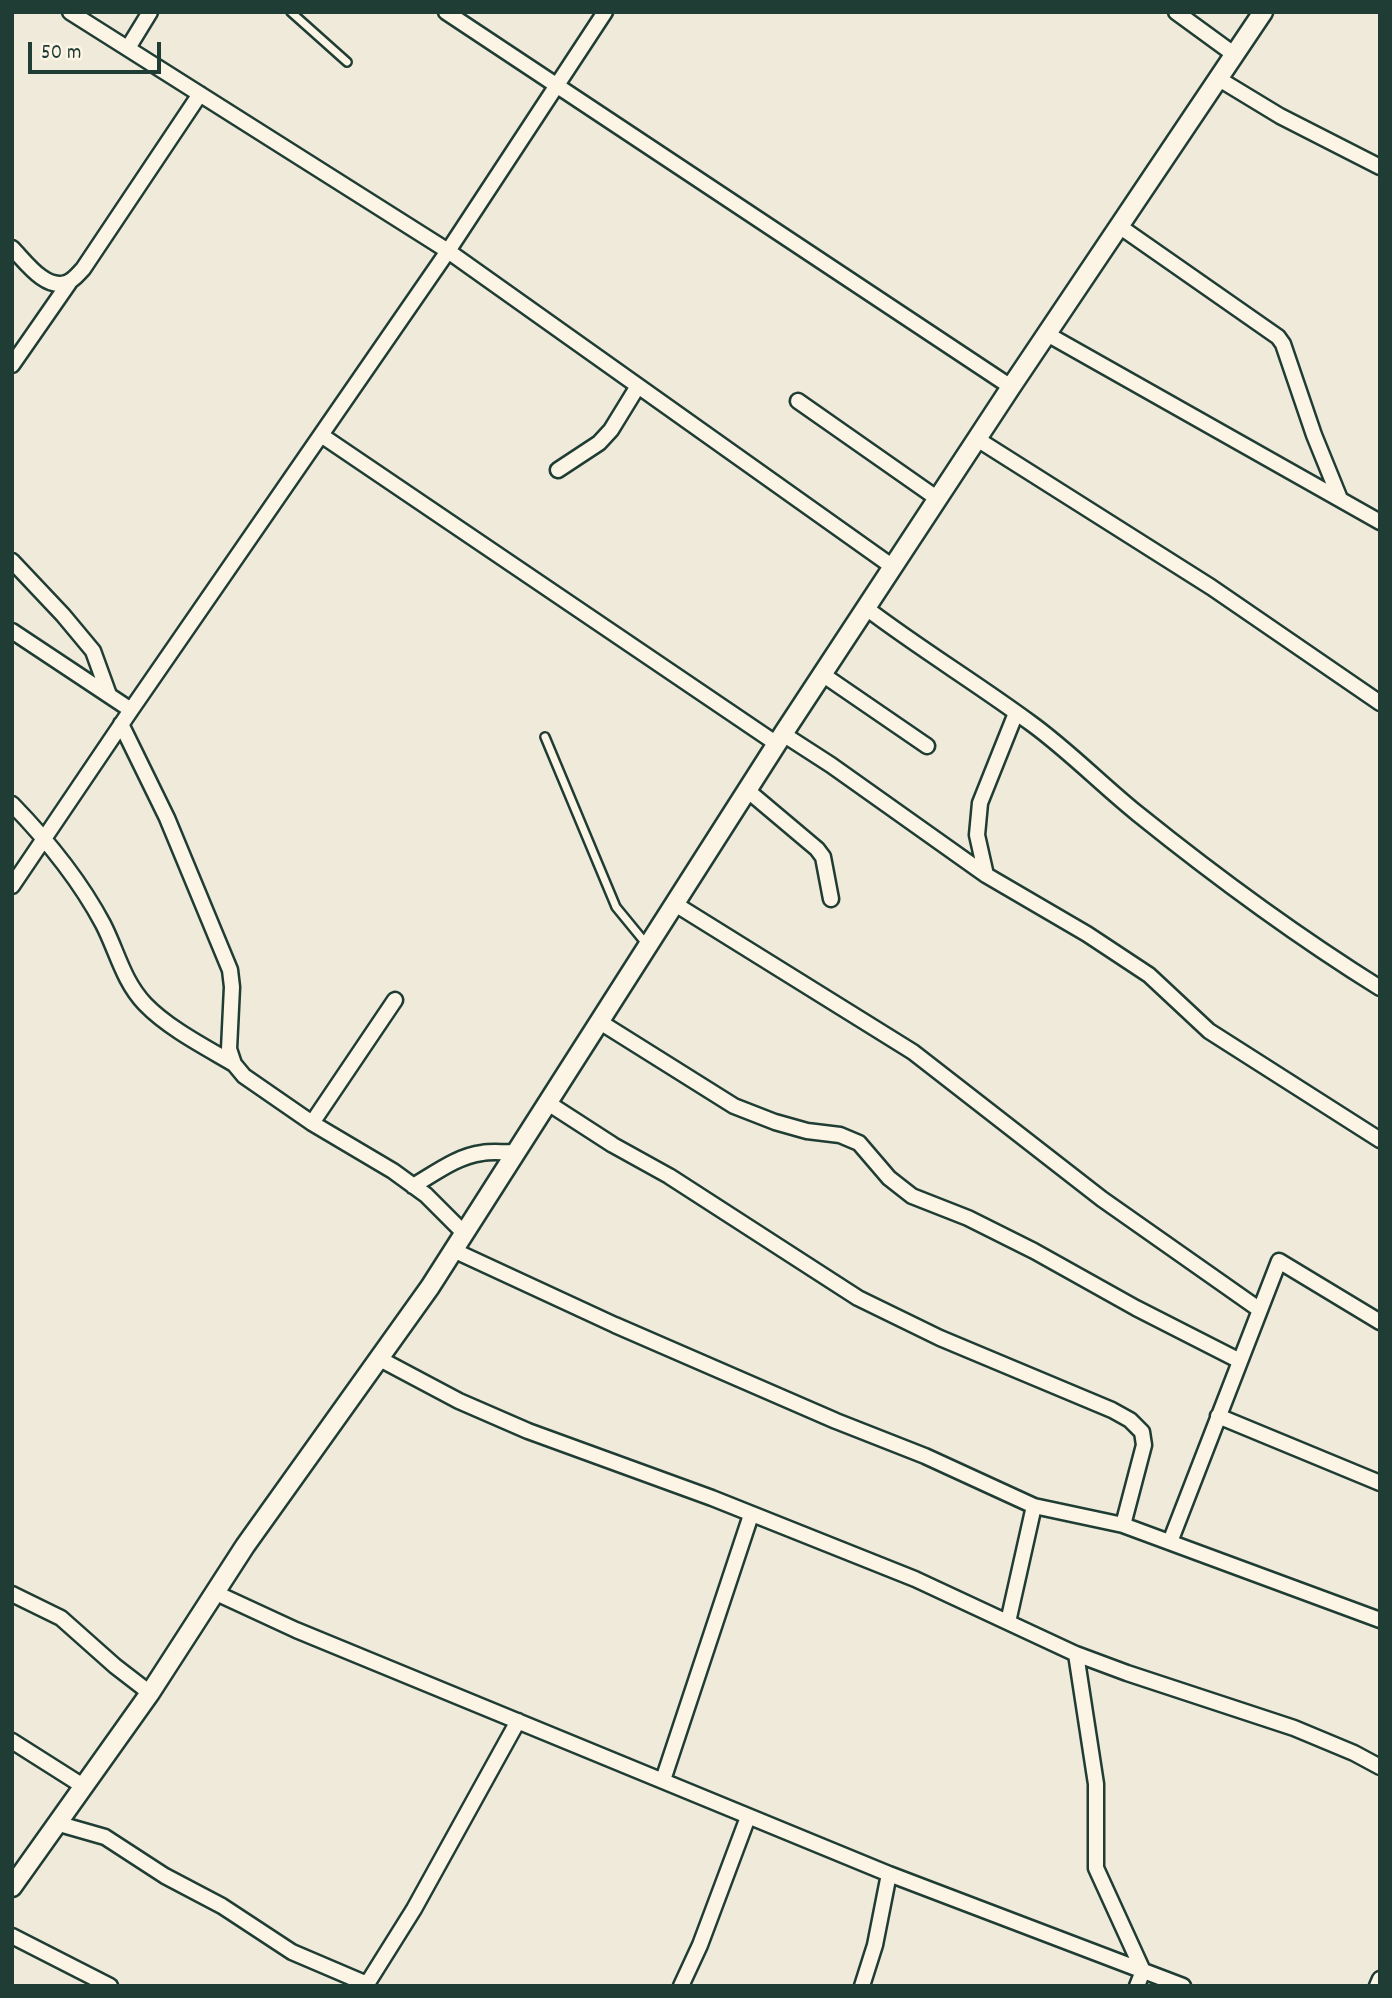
<!DOCTYPE html>
<html>
<head>
<meta charset="utf-8">
<style>
	body { margin:0 }
	#map { position:relative; width:1392px; height:1998px; overflow:hidden; background:#efeada; font-family:Dekko,sans-serif }
	canvas { display:block }
	.frame { position:absolute; inset:0; border:14px solid #1f3d34; pointer-events:none }
	.scale { position:absolute; left:28px; top:42px; width:133px; height:32px; box-sizing:border-box; border:4px solid #1f3d34; border-top:0; padding-left:9px; font-size:21px; line-height:24px; white-space:nowrap; color:#1f3d34; -webkit-text-stroke:5px #fcf5e5; paint-order:stroke }
</style>
</head>
<body>
<div id="map">
<canvas width="1392" height="1998"></canvas>
<div class="frame"></div>
<div class="scale">50 m</div>
</div>
<script>
const context = document.querySelector('canvas').getContext('2d');
context.lineJoin = 'round';
function stroke(path, color, width, dash) { context.strokeStyle = color; context.lineWidth = width; context.lineCap = dash ? 'butt' : 'round'; context.setLineDash(dash || []); context.stroke(path); }
const service = new Path2D(`
	M291,12l56,50
	M545,737l71,170 32,39`);
const minor = new Path2D(`
	M70,12l378,239 445,316
	M446,12l565,375
	M1176,12l59,43
	M128,48l22,-36
	M1219,79l61,37 100,51
	M1119,226l159,111 5,7 31,91 26,64
	M12,248c13,13 33,42 54,35 7,-2 12,-9 17,-14l117,-175
	M1047,334l333,188
	M12,365l57,-82
	M798,401l140,98
	M321,435l456,309
	M977,439l234,148 169,116
	M558,470l41,-27 12,-13 27,-44
	M12,561l51,54 30,36 16,44
	M866,608c54,41 112,76 166,116 37,27 70,61 106,90 77,62 157,121 242,174
	M12,631l119,79
	M822,674l105,72
	M121,724l46,94 63,152 2,17 -3,62 5,15 10,12 68,47 81,48 33,24 38,38
	M783,734l48,31 155,110 101,59 62,41 60,56 171,109
	M747,790l70,59 6,8 8,42
	M12,804c35,36 67,75 91,120 14,27 20,57 42,80 23,24 60,43 89,60
	M986,875l-9,-40 3,-32 36,-90
	M12,886l119,-176 317,-459 157,-239
	M675,904l238,148 189,147 158,111
	M600,1022l134,84 41,16 32,9 33,4 19,8 30,35 23,18 56,22 66,33 102,57 104,53
	M548,1103l65,42 56,31 189,122 82,40 172,72 18,10 12,12 2,13 -21,80
	M312,1123l83,-123
	M413,1186c21,-12 44,-30 69,-33 11,-2 22,0 33,-1
	M453,1250l162,75 221,96 89,35 109,50 89,19 257,95
	M378,1358l81,43 69,30 184,67 203,81 161,75 51,19 167,55 60,25 26,14
	M1218,1416l162,67
	M1170,1542l109,-281 101,61
	M216,1593l80,37 593,244 294,112
	M12,1594l49,24 54,48 35,27
	M1008,1622l26,-116
	M1076,1654l20,130v84l47,103 -6,15
	M12,1741l71,45
	M663,1780l88,-265
	M56,1823l49,14 60,39 57,30 70,46 75,32 47,-75 104,-188
	M12,1936l98,50
	M681,1986l19,-41 48,-128
	M862,1986l13,-41 14,-71
	M1377,1986l3,-7`);
const tertiary = new Path2D(`
	M12,1887l138,-194 95,-147 185,-259 353,-553 228,-347 252,-375`);
stroke(service, '#1f3d34', 12);
stroke(minor, '#1f3d34', 19);
stroke(tertiary, '#1f3d34', 23);
stroke(service, '#fcf5e5', 7);
stroke(minor, '#fcf5e5', 14);
stroke(tertiary, '#fcf5e5', 18);
</script>
</body>
</html>
